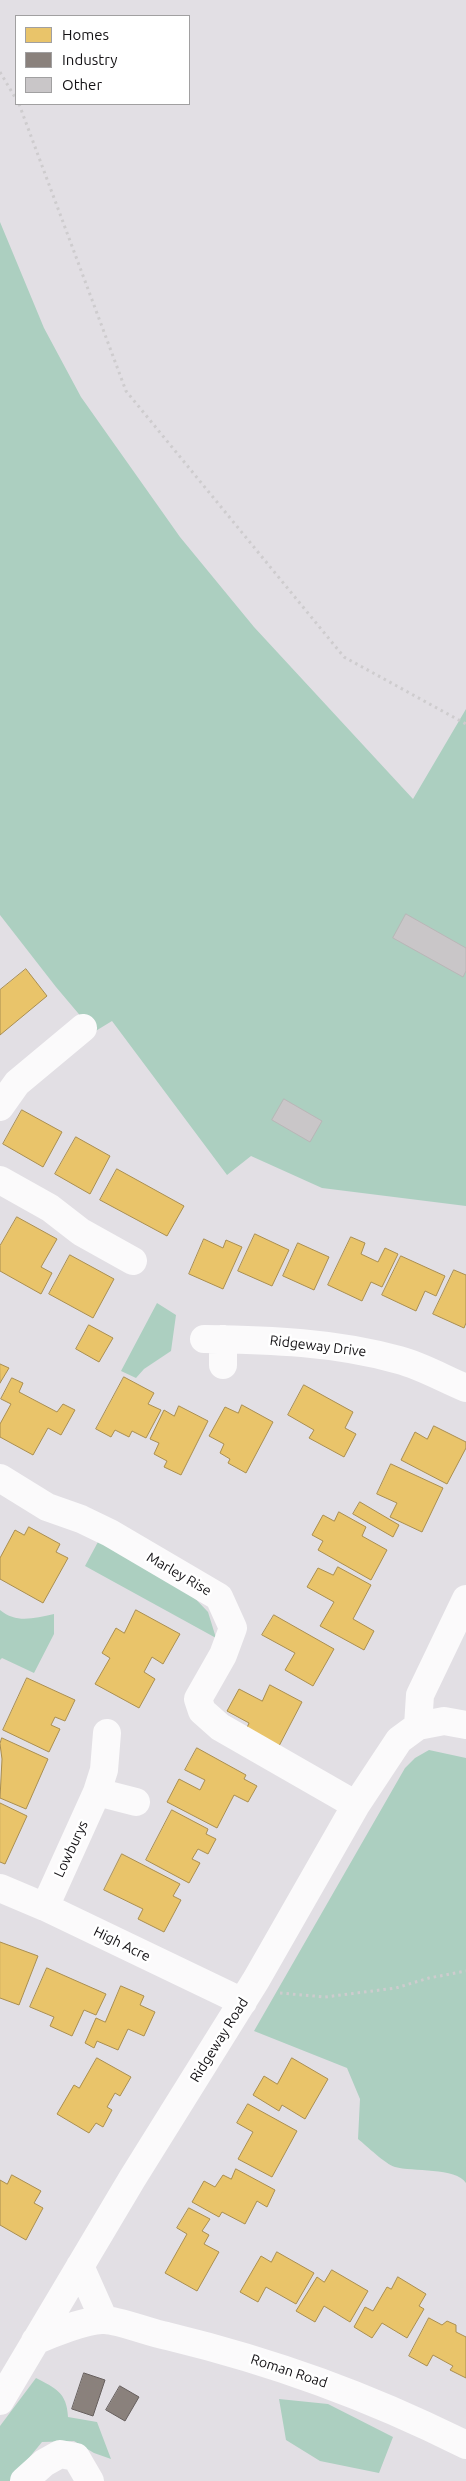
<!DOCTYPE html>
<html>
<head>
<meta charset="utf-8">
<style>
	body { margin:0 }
	#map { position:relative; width:466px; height:2481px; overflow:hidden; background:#e2dfe4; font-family:Ubuntu,sans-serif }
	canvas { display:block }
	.legend { position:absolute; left:15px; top:15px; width:175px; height:90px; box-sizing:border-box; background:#fff; border:1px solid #a1a0a1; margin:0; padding:6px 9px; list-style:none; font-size:15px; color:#131114 }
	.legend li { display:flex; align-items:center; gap:10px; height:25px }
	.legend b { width:25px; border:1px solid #a1a0a1 }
</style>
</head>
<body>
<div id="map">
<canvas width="466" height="2481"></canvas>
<ul class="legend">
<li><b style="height:14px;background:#e9c46a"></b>Homes</li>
<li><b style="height:14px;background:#8a817c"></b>Industry</li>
<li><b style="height:14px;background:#c9c6c8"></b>Other</li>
</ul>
</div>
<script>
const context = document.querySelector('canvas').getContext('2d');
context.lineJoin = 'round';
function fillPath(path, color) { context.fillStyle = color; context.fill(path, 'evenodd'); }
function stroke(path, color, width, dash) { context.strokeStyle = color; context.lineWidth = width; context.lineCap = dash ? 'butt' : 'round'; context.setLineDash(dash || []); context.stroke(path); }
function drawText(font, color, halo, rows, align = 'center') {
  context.font = font + ' Ubuntu,sans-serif'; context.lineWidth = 5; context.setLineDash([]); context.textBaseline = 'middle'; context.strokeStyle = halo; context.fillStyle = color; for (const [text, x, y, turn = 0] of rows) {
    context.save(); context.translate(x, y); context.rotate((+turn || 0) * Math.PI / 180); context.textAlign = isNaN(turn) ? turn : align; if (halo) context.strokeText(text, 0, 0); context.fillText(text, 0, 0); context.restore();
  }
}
const green = new Path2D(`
	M0,222l44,106 37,69 99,140 74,90 159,172 53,-90v497l-144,-18 -71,-32 -24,19 -115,-154 -18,11 -38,-45 -56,-72z
	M157,1303l19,12 -5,36 -27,18 -8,9 -15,-7z
	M99,1540l88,50 21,22 8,26 -131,-72z
	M0,1610c17,14 34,8 54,4v20l-20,39 -32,-15 -2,2z
	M429,1750l37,8v425c-10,-16 -54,-11 -71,-16 -10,-3 -28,-21 -37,-28l2,-40 -13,-31 -93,-37 151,-263 10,-10z
	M36,2378c19,10 31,14 32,39l29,5 14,37 -17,-6 -20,-12 -32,1 -32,39h-10v-55z
	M279,2399l49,5 65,33 -14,36 -59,-12 -34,-21z`);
const homes = new Path2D(`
	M26,969l21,27 -47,39v-45z
	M22,1110l40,22 -19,35 -40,-23z
	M76,1137l34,19 -20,38 -35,-20z
	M117,1169l67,37 -17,30 -67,-36z
	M17,1217l40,22 -16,28 11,6 -11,21 -41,-23v-25z
	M255,1234l34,16 -17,36 -34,-15z
	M351,1237l14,6 -4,11 17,8 7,-14 13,6 -16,33 -11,-5 -9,19 -34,-16z
	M204,1239l19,9 3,-8 16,7 -19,42 -34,-15z
	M298,1243l31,14 -15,33 -31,-14z
	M70,1255l44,24 -21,39 -44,-24z
	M401,1256l44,20 -9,20 -11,-5 -9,20 -34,-16z
	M454,1270l12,5v48l-2,5 -31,-14z
	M89,1325l24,13 -14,24 -23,-13z
	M0,1364l9,4 -9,15z
	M124,1377l30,16 -6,11 13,6 -15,28 -14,-7 -3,6 -14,-7 -4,7 -15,-8z
	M12,1378l11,5 -4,9 38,20 6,-8 12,6 -14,25 -13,-7 -15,27 -33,-18v-13l11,-20 -10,-5z
	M304,1385l49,27 -8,16 11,6 -12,23 -35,-19 5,-8 -26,-15z
	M242,1405l31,17 -27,51 -18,-10 2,-4 -10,-6 4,-9 -15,-8 16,-29 13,6z
	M179,1406l29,15 -27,54 -17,-8 3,-6 -13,-7 5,-11 -9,-4 14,-29 10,6z
	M434,1426l32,16v6l-19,36 -46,-24 14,-28 12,7z
	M391,1464l52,24 -21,44 -32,-15 7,-14 -20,-9z
	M360,1502l39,23 -6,12 -40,-23z
	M339,1512l27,15 -4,9 25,14 -16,30 -53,-30 5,-9 -11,-6 11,-20 11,6z
	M29,1527l31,17 -4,8 12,6 -25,45 -43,-24v-21l15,-28 9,5z
	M338,1567l33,18 -18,34 21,12 -10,19 -44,-24 14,-24 -27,-15 11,-19 15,7z
	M136,1610l44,24 -17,30 -11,-7 -8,15 11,7 -16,29 -44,-24 15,-26 -8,-5 14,-25 8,5z
	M274,1615l60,34 -21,37 -28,-16 10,-17 -33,-18z
	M27,1678l48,22 -10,21 -10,-4 -4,8 9,4 -11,23 -46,-22z
	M270,1685l32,17 -23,44 -33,-16 3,-7 -22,-12 12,-22 23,12z
	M2,1738l46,21 -22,50 -26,-11 2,-39 -2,-15z
	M197,1748l49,27 -2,4 13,7 -9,16 -14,-7 -17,33 -50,-26 12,-23 21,11 5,-10 -20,-10z
	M0,1803l27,13 -22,48 -5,-2z
	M172,1810l36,19 -2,5 10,5 -8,15 -10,-5 -6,10 8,4 -11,20 -43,-23z
	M122,1854l58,30 -7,12 8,4 -17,32 -26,-13 5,-10 -39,-19z
	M0,1942l38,14 -19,49 -19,-7z
	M47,1968l59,26 -10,21 -12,-5 -12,26 -22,-10 4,-9 -24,-10z
	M121,1986l23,10 -4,9 15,7 -11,24 -16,-7 -10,21 -21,-9 -3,7 -9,-5 11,-25 9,4z
	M97,2058l34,19 -11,19 -5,-3 -8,14 5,3 -9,17 -7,-4 -7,10 -32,-19 17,-29 5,3z
	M292,2058l36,21 -23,40 -23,-14 -3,6 -26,-16 11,-19 13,8z
	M248,2104l49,27 -25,46 -34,-18 15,-27 -16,-9z
	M236,2169l39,21 -8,17 -10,-6 -12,23 -23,-12 -3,5 -27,-15 12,-21 11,6 8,-12 8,4z
	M12,2175l29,16 -7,12 9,5 -17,32 -26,-15v-45l7,4z
	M189,2208l21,11 -8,12 7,4 -5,9 15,8 -22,39 -32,-18 22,-39 -10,-6z
	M277,2252l37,21 -18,31 -30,-17 -8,15 -18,-10 21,-36 10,6z
	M332,2270l36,21 -18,31 -26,-16 -9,16 -19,-11 21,-34 7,5z
	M398,2277l28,17 -7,12 5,3 -17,29 -25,-15 -10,15 -18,-11 11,-20 8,4 14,-24 4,2z
	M429,2318l13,7 5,-4 9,4v7l10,5v41l-16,-8 3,-4 -20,-11 -6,11 -18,-10z`);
const industry = new Path2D(`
	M84,2373l21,7 -12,36 -21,-7z
	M120,2386l19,11 -14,24 -19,-11z`);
const building = new Path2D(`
	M406,914l60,34v23l-3,6 -70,-39z
	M284,1099l38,22 -12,21 -38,-22z`);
const path = new Path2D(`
	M0,72l16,27
	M19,104l107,287 218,266 122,67
	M280,1993l45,4 71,-9 33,-10 37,-7`);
const street = new Path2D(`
	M0,1107l17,-24 66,-55
	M0,1180l50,28 31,24 52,29
	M204,1339c66,1 131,3 195,21 23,6 45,19 67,28
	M223,1365v-26
	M0,1478l47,29 34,12 29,14 109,64 14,31 -10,27 -25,44 4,12 18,16 136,78
	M418,1726l2,-31 46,-96
	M97,1792l39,10
	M0,1888l45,19 198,95
	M45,1907l52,-115 7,-22 3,-37
	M80,2266l24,54
	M35,2341c16,-7 53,-22 69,-21 14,0 47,13 63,16 107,26 201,60 299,109
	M0,2401l132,-222 124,-199 100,-175 43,-65 19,-14 26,-5 22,4
	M24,2481l20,-18 16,-9 16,3 14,24`);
const streetNames = [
	["Ridgeway Drive",318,1346,7],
	["Marley Rise",179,1574,30],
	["Lowburys",71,1849,-65],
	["High Acre",122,1944,26],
	["Ridgeway Road",219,2040,-58],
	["Roman Road",289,2371,18]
];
fillPath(green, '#accfc0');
fillPath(homes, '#e9c46a');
stroke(homes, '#a98e50', 1);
fillPath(industry, '#8a817c');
stroke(industry, '#665f5d', 1);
fillPath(building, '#c9c6c8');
stroke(building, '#b9b6b7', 1);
stroke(path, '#ceccce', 3, [2.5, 4]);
stroke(street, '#fbfafb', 28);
drawText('14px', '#131114', '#fff', streetNames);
</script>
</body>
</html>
